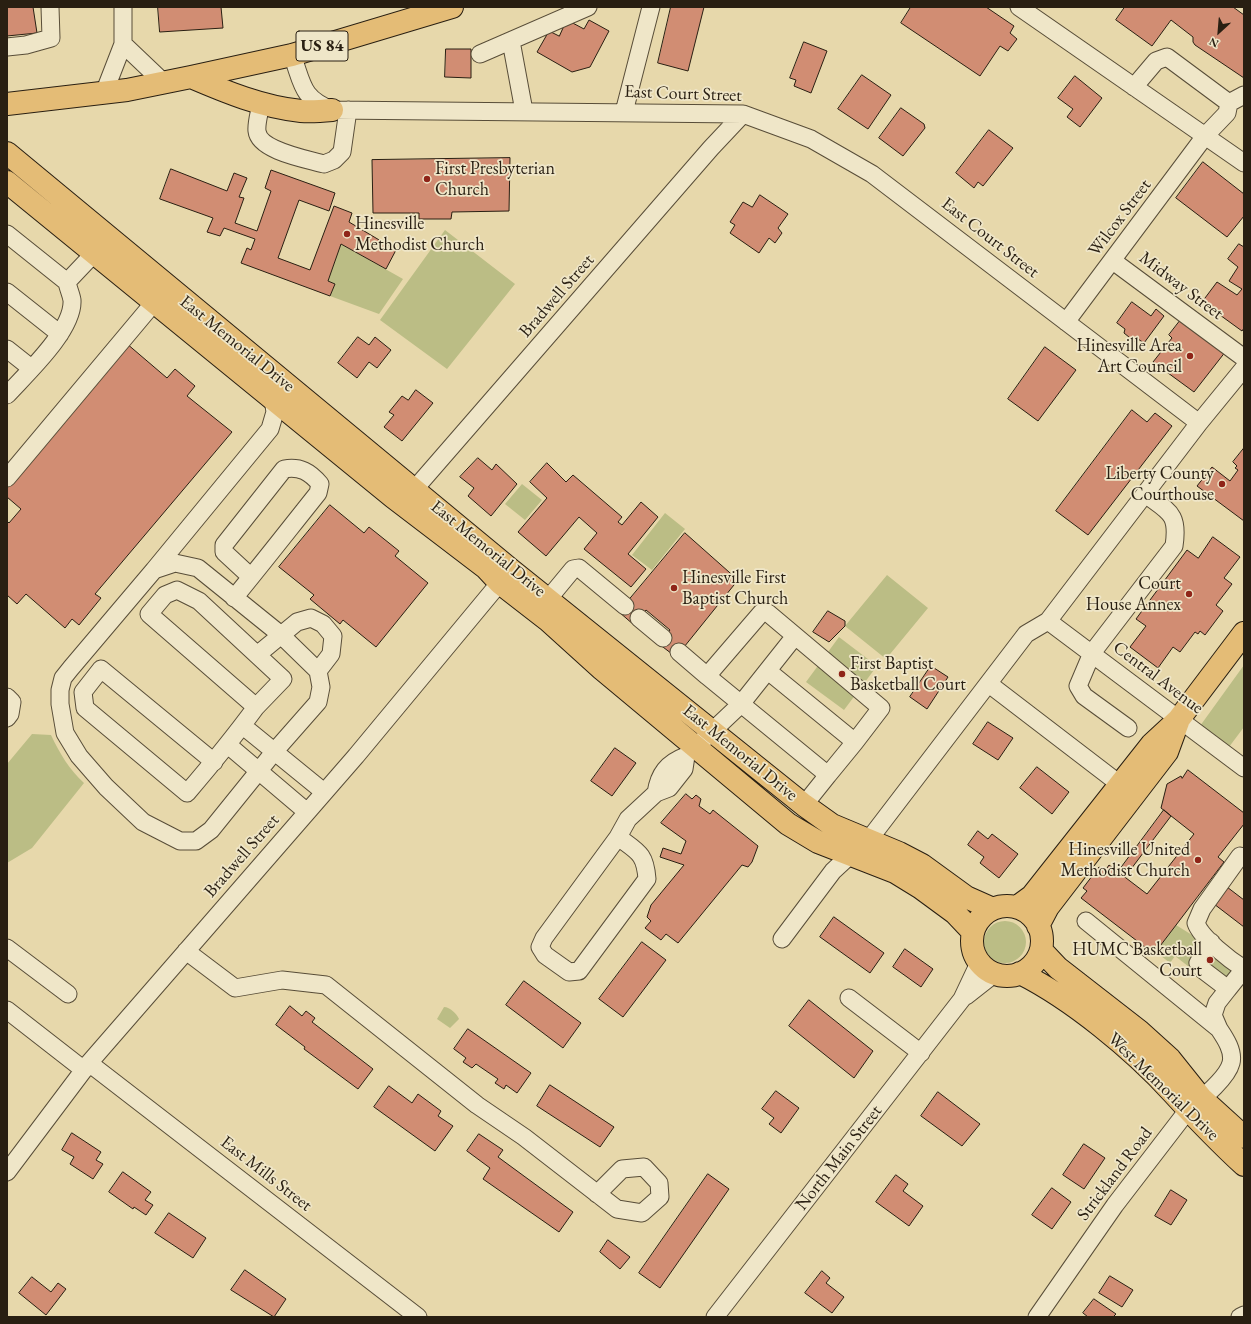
<!DOCTYPE html>
<html>
<head>
<meta charset="utf-8">
<style>
	body { margin:0 }
	#map { position:relative; width:1251px; height:1324px; overflow:hidden; background:#e7d8ab; font-family:"EB Garamond",serif }
	canvas { display:block }
	.frame { position:absolute; inset:0; border:8px solid #291f12; pointer-events:none }
	.north { position:absolute; left:1199px; top:12px; width:40px; height:40px; -webkit-text-stroke:3px #efe6c8; paint-order:stroke; rotate:206deg; font-size:11px; font-weight:700; line-height:16px; text-align:center; color:#291f12 }
	.north::after { content:''; display:block; margin:auto; width:14px; height:18px; background:#291f12; clip-path:polygon(50% 0,100% 100%,50% 72%,0 100%) }
</style>
</head>
<body>
<div id="map">
<canvas width="1251" height="1324"></canvas>
<div class="frame"></div>
<div class="north">N</div>
</div>
<script>
const context = document.querySelector('canvas').getContext('2d');
context.lineJoin = 'round';
function fillPath(path, color) { context.fillStyle = color; context.fill(path, 'evenodd'); }
function stroke(path, color, width, dash) { context.strokeStyle = color; context.lineWidth = width; context.lineCap = dash ? 'butt' : 'round'; context.setLineDash(dash || []); context.stroke(path); }
function drawText(font, color, halo, rows, align = 'center') {
  context.font = font + ' "EB Garamond",serif'; context.lineWidth = 3.5; context.setLineDash([]); context.textBaseline = 'middle'; context.strokeStyle = halo; context.fillStyle = color; for (const [text, x, y, turn = 0] of rows) {
    context.save(); context.translate(x, y); context.rotate((+turn || 0) * Math.PI / 180); context.textAlign = isNaN(turn) ? turn : align; if (halo) context.strokeText(text, 0, 0); context.fillText(text, 0, 0); context.restore();
  }
}
const green = new Path2D(`
	M445,230l70,54 -68,85 -67,-49z
	M341,244l62,35 -24,35 -49,-18 5,-12 -7,-3z
	M522,484l20,16 -17,20 -20,-16z
	M665,513l20,16 -33,41 -20,-15z
	M887,575l41,33 -42,51 -41,-33z
	M839,637l38,29 -33,44 -38,-28z
	M1244,665v62l-15,20 -29,-21z
	M32,734l19,1c9,19 18,34 33,48l-52,65 -25,15v-99z
	M984 942a21 21 0 1 1 42 0a21 21 0 1 1-42 0Z
	M1176,925l16,10 6,-7 46,36 -15,34 -54,-42 -5,7 -14,-11z
	M444,1007c6,0 13,7 15,12l-9,9 -13,-9z`);
const building = new Path2D(`
	M7,7h26l4,26 -30,3z
	M158,7h63l2,21 -63,4z
	M671,7h33l-16,64 -30,-8z
	M911,7h75l28,19 -4,7 7,6 -9,12 -8,-5 -20,30 -79,-53z
	M1125,7h108l11,8v63l-49,-33 -2,-3v-5l-22,-17 -19,26 -36,-26z
	M567,20l17,9 5,-9 20,11 -19,36 -18,5 -35,-20 12,-21 10,5z
	M804,42l23,9 -16,42 -17,-7 2,-6 -6,-2z
	M446,49h25v29l-26,-1z
	M862,75l29,20 -23,34 -30,-20z
	M1075,76l27,22 -22,29 -13,-10 6,-8 -15,-11z
	M901,108l23,16 1,4 -22,28 -24,-18z
	M989,130l24,18 -30,38 -5,-4 -4,6 -18,-15z
	M510,158l-1,53 -57,1 -1,7h-32v-6h-46l-1,-53z
	M1203,162l41,32v22l-17,21 -51,-39z
	M171,169l56,22 7,-18 13,5 -8,19 5,1 -9,25 22,8 14,-40 -6,-3 6,-18 64,23 -6,18 -30,-11 -21,58 32,12 24,-64 18,7 -3,9 47,28 -10,19 -45,-25 -13,37 7,3 -5,12 -89,-33 6,-15 4,2 4,-11 -31,-11 -4,8 -13,-4 6,-14 -53,-19z
	M760,195l28,19 -10,14 4,5 -7,10 -6,-5 -10,15 -29,-20 5,-8 -5,-3 13,-20 9,5z
	M1239,244l5,3v81l-2,3 -40,-29 15,-20 20,13 5,-6 -13,-8 9,-14 -10,-8z
	M1132,302l19,14 5,-7 8,7 -20,27 -6,-4 -3,3 -11,-9 1,-4 -8,-6z
	M1183,317l43,34 -32,41 -41,-30 19,-24 -3,-3z
	M358,337l11,8 6,-8 16,13 -14,18 -8,-6 -12,16 -19,-15z
	M126,343l41,35 8,-9 20,17 -8,10 45,36 -137,162 6,4 -22,27 -7,-6 -7,9 -39,-34 -9,10 -10,-9v-74l2,2 12,-14 -14,-12v-13z
	M1045,347l31,23 -38,51 -30,-22z
	M416,390l17,13 -31,38 -18,-14 10,-12 -5,-3 13,-16 6,4z
	M1132,410l15,12 8,-9 17,13 -84,109 -32,-24z
	M1244,448v73l-47,-35 15,-19 18,14 8,-11 -3,-2 2,-2 -4,-4z
	M478,458l14,12 4,-6 21,20 -26,32 -23,-20 6,-8 -14,-11z
	M547,463l19,19 7,-7 49,42 -4,5 4,3 19,-23 17,15 -30,37 18,15 -15,18 -47,-38 13,-16 -18,-16 -33,39 -28,-24 29,-34 -17,-16z
	M330,505l34,28 5,-6 30,24 -4,5 33,27 -52,64 -33,-27 -3,4 -30,-25 4,-4 -35,-28z
	M685,533l53,47 -62,77 -17,-13 11,-14 -24,-20 -12,15 -15,-13z
	M1213,537l27,20 -16,21 8,6 -16,21 7,6 -18,24 -5,-4 -2,3 -3,-2 -15,20 -7,-5 -15,21 -28,-21 16,-21 -10,-7 51,-69 11,8z
	M828,611l17,10v5l-16,16 -16,-10z
	M931,666l17,11 -21,32 -17,-12z
	M988,722l25,16 -15,22 -25,-16z
	M615,748l21,15 -24,33 -21,-15z
	M1037,767l32,25 -17,22 -32,-26z
	M1188,770l56,43v11l-26,33 6,5 -70,92 -73,-56 6,-7 -4,-3 16,-21 6,4 4,-6 38,29 47,-60 -33,-26 6,-24 14,-8 1,2z
	M686,794l6,5 4,-4 5,4 -2,7 11,8 3,-4 45,36 -6,16 -4,5 -6,-2 -64,78 -12,-9 -5,6 -16,-12 6,-7 -4,-4 4,-12 33,-40 -24,-8 3,-9 18,6 5,-13 -25,-18z
	M1164,810l7,6 -46,61 -7,-5z
	M978,831l10,8 4,-5 26,20 -19,24 -19,-15 4,-6 -16,-12z
	M1227,887l17,13v27l-30,-23z
	M834,917l50,36 -14,20 -50,-36z
	M642,942l24,18 -43,57 -24,-18z
	M905,949l28,20 -12,18 -28,-20z
	M524,981l57,42 -18,25 -57,-43z
	M809,1000l64,51 -19,27 -65,-52z
	M290,1006l12,10 4,-5 9,7 -3,4 61,47 -15,20 -54,-40 1,-2 -29,-22z
	M468,1029l63,44 -14,20 -11,-8 -2,4 -9,-6 3,-4 -22,-15 -4,4 -9,-6 3,-4 -12,-9z
	M550,1085l64,42 -14,20 -63,-41z
	M389,1086l23,17 6,-9 23,17 -3,5 15,10 -18,25 -61,-44z
	M776,1091l23,17 -18,25 -12,-9 5,-6 -12,-9z
	M938,1092l42,32 -18,22 -41,-30z
	M72,1133l29,19 -5,8 7,4 -10,15 -23,-15 4,-7 -12,-7z
	M479,1134l24,16 -5,7 75,55 -14,20 -76,-53 7,-11 -23,-17z
	M1084,1144l21,14 -21,31 -21,-14z
	M123,1172l28,20 -6,8 8,5 -7,10 -12,-8 -1,2 -24,-17z
	M708,1174l21,15 -69,99 -21,-15z
	M896,1175l12,9 -5,7 20,15 -14,20 -33,-24z
	M1052,1188l19,14 -19,27 -20,-14z
	M1171,1190l16,10 -16,25 -16,-9z
	M169,1213l37,25 -13,20 -38,-25z
	M608,1240l22,17 -10,12 -20,-17z
	M245,1270l41,29 -12,18 -43,-27z
	M822,1271l8,7 -4,5 18,14 -12,16 -27,-20z
	M1110,1276l23,14 -11,17 -23,-14z
	M32,1277l19,15 7,-9 8,6 -20,26 -27,-22z
	M1094,1299l22,15 -3,3h-25l-5,-4z`);
const minor = new Path2D(`
	M1019,7l225,156
	M511,41l13,70
	M123,44l41,39
	M7,47l19,-2 25,-7 -1,-31
	M480,54l108,-47
	M292,55c11,29 9,43 40,55l411,4 68,25 61,35 327,249
	M104,93l19,-49v-37
	M261,103c-1,8 -5,20 -4,28 2,20 50,28 67,33l10,-4 8,-8 6,-42
	M1229,103l15,-8
	M624,112l27,-105
	M7,234l60,48 36,-38
	M1113,261l131,97
	M7,292l53,42
	M1066,322l139,-186 22,-23 2,-10 -62,-46 -11,4 -22,26
	M7,349l24,19
	M7,395c19,-21 67,-65 65,-95 -1,-6 -4,-12 -5,-18
	M7,478l155,-185
	M406,499l305,-351 32,-34
	M175,563l23,5 83,67 37,36 3,16 -3,15 -44,50 -63,78 -15,11h-16l-37,-19 -37,-35 -27,-31 -14,-23 -5,-29v-14l3,-12 8,-10 83,-98z
	M154,570l116,-141 5,-17 -2,-13
	M234,598c28,-34 56,-70 84,-105l2,-9c-10,-12 -20,-18 -36,-15l-60,76v7l27,25
	M549,598l24,-29 6,-1 46,38
	M639,618l24,20
	M1048,621l196,147
	M679,652l28,24
	M257,655l40,-33 14,-4 12,6 10,12 -2,18 -13,17
	M768,671l87,71 -27,33
	M989,684l124,95 15,14
	M7,697l5,5 -2,12 -3,4
	M243,726l81,66
	M1128,728l-44,-32 -6,-10 14,-33 82,-107c5,-33 -5,-34 -29,-52
	M228,745l79,67
	M214,762l-113,-93 -18,23 2,16 102,85c24,-28 47,-56 69,-86l-107,-93 16,-19 12,-5 22,11 84,78 -27,28
	M656,793c3,-19 11,-30 30,-37l55,-52 54,-68
	M804,805l24,-30 -121,-99 55,-64 6,1 113,95 -26,34
	M618,837l-74,101 -4,9 5,8 24,17 10,-1 68,-92c-2,-26 -9,-27 -29,-42l10,-18 28,-26 13,-5 15,-19 2,-13
	M1240,856l-38,53 -6,14c5,15 34,37 48,46
	M782,939l51,-68 41,-38 152,-199 22,-13 151,-198 45,-55
	M1211,942l-13,21 5,7 25,19 16,-20
	M7,948l61,46
	M186,951l49,37 47,-8 44,5 151,120 47,32 93,72 25,4 18,-16 -1,-14 -15,-16 -22,2 -25,25
	M966,996l28,-22
	M849,998l72,55
	M7,1010l77,60
	M1219,1029l-6,-14 4,-12 11,-14
	M89,1063l329,254
	M7,1172l82,-109 267,-307 151,-182
	M715,1317l247,-318 17,-36
	M1037,1317l78,-112 73,-95c12,-10 39,-31 43,-47 3,-12 -6,-25 -12,-34l-133,-108
	M1240,1317l4,-2`);
const major = new Path2D(`
	M7,153l504,417 293,235 28,20 67,28 23,12 44,32 27,12
	M7,182l386,315 93,71 14,15 49,38 53,48 186,155 30,18 77,30 26,16 34,25 18,19
	M972 941a35 35 0 1 1 70 0a35 35 0 1 1-70 0Z
	M1017,907l15,-11 120,-152 27,-25 65,-86
	M1038,926l10,-19 119,-155 11,-30
	M1041,950l17,18 81,63 31,28 32,40 42,38
	M1020,973c52,26 114,77 153,120 23,25 46,49 71,72`);
const highway = new Path2D(`
	M191,77c35,15 71,30 110,34 10,1 21,0 31,-1
	M7,104l120,-14 64,-13 101,-22 160,-48`);
const markers = [
	[427,179,4,"#8f2418"],
	[347,234,4,"#8f2418"],
	[1190,356,4,"#8f2418"],
	[1222,484,4,"#8f2418"],
	[674,588,4,"#8f2418"],
	[1189,594,4,"#8f2418"],
	[842,674,4,"#8f2418"],
	[1198,860,4,"#8f2418"],
	[1210,960,4,"#8f2418"]
];
const shields = [
	[322,46,52]
];
const shieldNames = [
	["US 84",322,46]
];
const streetNames = [
	["East Court Street",683,94,2],
	["Wilcox Street",1120,218,-53],
	["East Court Street",990,238,38],
	["Midway Street",1181,286,37],
	["Bradwell Street",557,296,-49],
	["East Memorial Drive",237,344,39],
	["East Memorial Drive",488,549,39],
	["Central Avenue",1158,678,37],
	["East Memorial Drive",740,753,39],
	["Bradwell Street",242,856,-49],
	["West Memorial Drive",1163,1087,44],
	["North Main Street",839,1158,-52],
	["East Mills Street",266,1174,38],
	["Strickland Road",1115,1174,-53]
];
const poiNames = [
	["First Presbyterian",435,169,"left"],
	["Church",435,190,"left"],
	["Hinesville",355,224,"left"],
	["Methodist Church",355,245,"left"],
	["Hinesville Area",1182,346],
	["Art Council",1182,367],
	["Liberty County",1214,474],
	["Courthouse",1214,495],
	["Hinesville First",682,578,"left"],
	["Baptist Church",682,599,"left"],
	["Court",1181,584],
	["House Annex",1181,605],
	["First Baptist",850,664,"left"],
	["Basketball Court",850,685,"left"],
	["Hinesville United",1190,850],
	["Methodist Church",1190,871],
	["HUMC Basketball",1202,950],
	["Court",1202,971]
];
fillPath(green, '#bbbd85');
fillPath(building, '#d18d73');
stroke(building, '#291f12', 1);
stroke(minor, '#584d38', 19);
stroke(major, '#291f12', 24);
stroke(highway, '#291f12', 24);
stroke(minor, '#efe6c8', 17);
stroke(major, '#e4bc76', 22);
stroke(highway, '#e4bc76', 22);
for (const [x, y, r, color] of markers) { const dot = new Path2D(); dot.arc(x, y, r, 0, 2 * Math.PI); context.fillStyle = color; context.fill(dot); stroke(dot, '#efe6c8', 1.5); }
for (const [x, y, w] of shields) { const box = new Path2D(); box.roundRect(x - w / 2, y - 15, w, 30, 3); context.fillStyle = '#efe6c8'; context.fill(box); stroke(box, '#291f12', 1); }
drawText('bold 17px', '#291f12', null, shieldNames);
drawText('18px', '#291f12', '#efe6c8', streetNames);
drawText('18px', '#291f12', '#efe6c8', poiNames, 'right');
</script>
</body>
</html>
